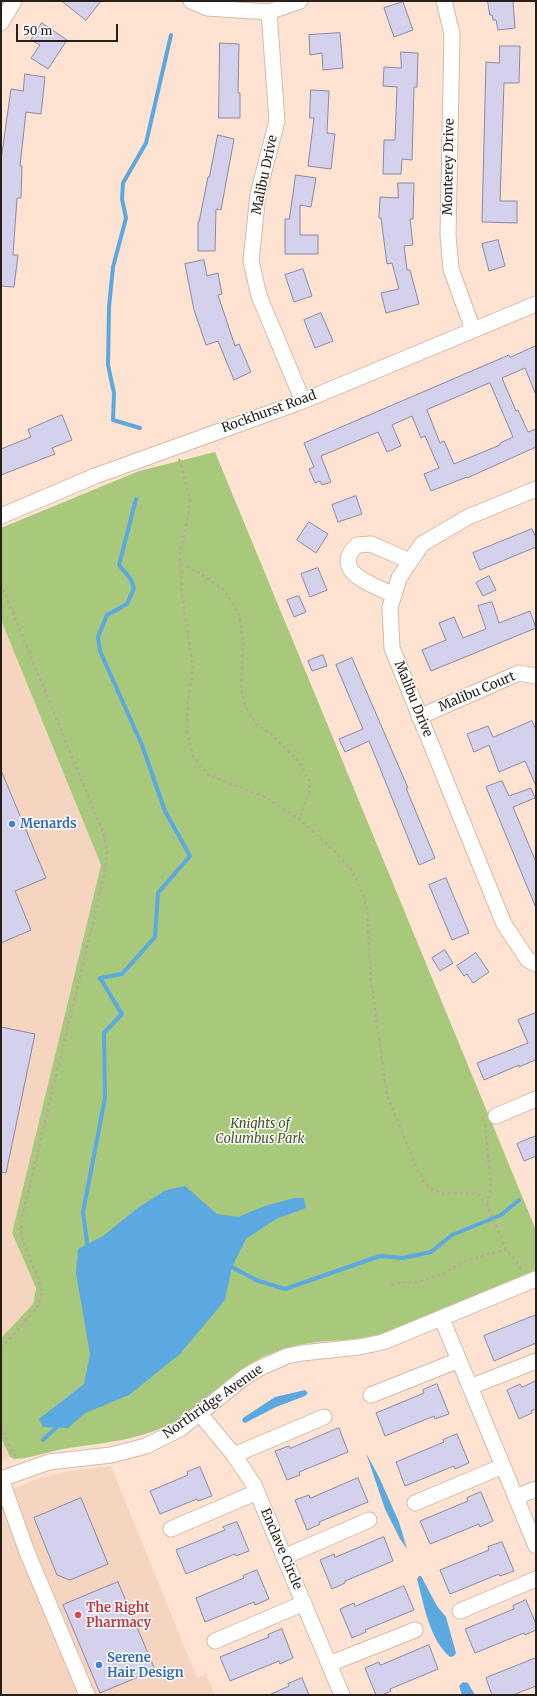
<!DOCTYPE html>
<html>
<head>
<meta charset="utf-8">
<style>
	body { margin:0 }
	#map { position:relative; width:537px; height:1696px; overflow:hidden; background:#fee3d2; font-family:Merriweather,serif }
	canvas { display:block }
	.frame { position:absolute; inset:0; border:2px solid #291f19; pointer-events:none }
	.scale { position:absolute; left:16px; top:24px; width:102px; height:18px; box-sizing:border-box; border:2px solid #291f19; border-top:0; padding-left:5px; font-size:12px; line-height:14px; white-space:nowrap; color:#291f19; -webkit-text-stroke:3px #fff; paint-order:stroke }
</style>
</head>
<body>
<div id="map">
<canvas width="537" height="1696"></canvas>
<div class="frame"></div>
<div class="scale">50 m</div>
</div>
<script>
const context = document.querySelector('canvas').getContext('2d');
context.lineJoin = 'round';
function fillPath(path, color) { context.fillStyle = color; context.fill(path, 'evenodd'); }
function stroke(path, color, width, dash) { context.strokeStyle = color; context.lineWidth = width; context.lineCap = dash ? 'butt' : 'round'; context.setLineDash(dash || []); context.stroke(path); }
function drawText(font, color, halo, rows, align = 'center') {
  context.font = font + ' Merriweather,serif'; context.lineWidth = 3; context.setLineDash([]); context.textBaseline = 'middle'; context.strokeStyle = halo; context.fillStyle = color; for (const [text, x, y, turn = 0] of rows) {
    context.save(); context.translate(x, y); context.rotate((+turn || 0) * Math.PI / 180); context.textAlign = isNaN(turn) ? turn : align; if (halo) context.strokeText(text, 0, 0); context.fillText(text, 0, 0); context.restore();
  }
}
const built = new Path2D(`
	M1,620l100,245 -89,368 24,54 -3,17 -32,34z
	M1,1438l9,19 -9,4z
	M111,1466l86,212 9,-4 9,21h-214v-201l35,-15 32,-8z`);
const green = new Path2D(`
	M215,452l321,778v40l-140,58c-8,3 -15,6 -23,8 -20,5 -42,4 -63,7 -15,2 -30,7 -43,12 -30,13 -50,38 -75,56 -43,30 -80,30 -129,38 -16,3 -32,9 -48,10l-5,-2 -9,-19v-100l32,-34 3,-16 -24,-55 89,-368 -100,-245v-92l138,-57z`);
const water = new Path2D(`
	M185,1186l32,28 21,3 27,-11 29,-8h10l2,10 -30,11 -30,20 -14,28 -7,33 -45,54 -51,41 -44,18 -17,15 -25,-1 -4,-8 45,-35 6,-30 -14,-81 2,-24 25,-13 36,-29 27,-17z
	M305,1390l3,3 -3,3 -29,11 -31,16 -3,-2 1,-3 32,-21z
	M366,1453l13,24 20,45 8,27 -7,-10 -15,-30z
	M419,1576h2l16,30 9,11 10,36 -2,3 -4,1c-21,-18 -26,-53 -33,-78z
	M463,1682l5,1 7,12h-13l-3,-9z`);
const stream = new Path2D(`
	M140,428l-27,-8 1,-27 -6,-28 1,-58 4,-40 13,-49 -4,-19 1,-16 23,-40 25,-108
	M88,1249l-5,-37 22,-114 -1,-65 18,-19 -22,-36 22,-4 33,-37 3,-44 32,-37 -25,-45 -23,-66 -42,-94 -2,-14 9,-22 20,-11 7,-16 -4,-10 -11,-13 17,-66
	M232,1267l24,13 29,9 95,-33 23,2 28,-6 21,-17 49,-20 18,-15
	M43,1440l16,-15`);
const building = new Path2D(`
	M62,1h39l-15,19z
	M488,1h25l2,27 -17,2 -2,-10h-3l-1,-5h-2z
	M403,2l10,28 -19,7 -10,-29z
	M42,23l25,17 -19,29 -17,-11 9,-13 -9,-5z
	M340,33l3,35 -20,2 -1,-17 -12,2 -1,-20z
	M220,43l19,1 -1,49h2v25h-21z
	M500,46h20l-1,37h-15l-4,118h17v22l-35,-1 4,-160 13,1z
	M401,52l17,1 -1,34h-3l-2,73 -10,-1 -1,15h-18l1,-34h11l2,-53 -14,-1 1,-19 17,1z
	M25,74l20,3 -4,37 -15,-2 -6,54h2l-1,32h-4l-4,57h5l-4,32 -13,-1v-126l10,-71 12,2z
	M311,90l18,1 -2,42 8,1 -4,35 -23,-3 6,-48h-4z
	M218,135l16,4 -13,71 -5,-1 -1,42h-17v-29h1l9,-45h1z
	M296,175l20,3 -5,29 -11,-2v30h18v19h-33v-35h4z
	M398,183h16l-1,36h-3l3,26 -9,1 3,24h3l9,34 -33,9 -5,-20 18,-4 -7,-26 -5,1 -6,-46h-2l1,-21 18,1z
	M498,240l7,26 -16,5 -7,-27z
	M204,260l3,16 11,-3 4,21 -4,1 17,51 4,-2 12,28 -17,8 -16,-39 -12,4 -12,-35 -9,-46z
	M303,269l9,27 -18,6 -9,-27z
	M321,313l12,28 -18,7 -11,-28z
	M536,346v49l-11,-27 -23,10 14,33 2,-1 10,22 8,-3v18l-69,31v-1l-36,14 -7,-17 15,-6 -14,-32 -4,2 -9,-22 -20,9 9,21 -14,6 -9,-20 -57,24 10,26 -9,3 -2,-4 -5,2 -6,-14 5,-2 -10,-24 184,-79 21,-9 1,2zM490,383l23,54 -13,6v2l-46,19 -10,-23 -4,2 -13,-33z
	M62,415l10,25 -20,8 3,6 -54,21v-26l30,-12 -3,-7z
	M356,496l6,18 -24,8 -6,-17z
	M309,522l19,12 -12,19 -19,-13z
	M532,529l4,9v9l-56,23 -7,-17z
	M318,568l9,22 -17,7 -9,-23z
	M489,576l7,14 -13,6 -7,-13z
	M299,596l7,16 -12,5 -7,-17z
	M492,602l7,21 31,-12 6,17 -105,43 -9,-21 24,-10 -7,-17 15,-6 9,21 23,-9 -8,-23z
	M323,655l4,11 -15,5 -4,-10z
	M352,658l56,130h-2l29,70 -16,7 -50,-124 -24,11 -6,-13 24,-10 -27,-64z
	M532,721l4,9v56l-11,-25 -26,11 -10,-27 -15,7 -7,-18 21,-8 5,11z
	M1,770l45,108 -31,13 16,39 -30,13z
	M502,781l7,15 22,-8 4,10 -22,9 23,55v46l-50,-121z
	M446,878l23,55 -17,7 -23,-55z
	M445,950l8,13 -13,8 -8,-13z
	M476,953l13,19 -16,11 -6,-9 -3,2 -7,-10z
	M536,1013v49l-1,-2 -16,7v-2l-35,15 -7,-17 51,-20 -10,-23z
	M1,1027l34,7 -29,139 -5,-1z
	M536,1136v20l-12,5 -7,-17z
	M536,1315v28l-42,18 -10,-25z
	M536,1381v28l-5,2 1,2 -13,6 -12,-29 13,-6 2,3z
	M437,1384l12,30 -14,5 -1,-3 -49,20 -9,-23 48,-20 -1,-3z
	M339,1428l9,24 -49,20 1,3 -13,5 -12,-29 14,-5 1,2z
	M457,1434l12,29 -14,6 -1,-3 -49,20 -9,-24 48,-20 -1,-2z
	M200,1467l12,29 -14,5 -1,-2 -37,15 -10,-23 38,-16 -1,-3z
	M358,1478l10,24 -49,20 1,2 -13,6 -12,-30 14,-5 1,3z
	M481,1492l12,29 -13,6 -1,-3 -49,20 -10,-23 48,-20 -1,-3z
	M81,1498l27,66 -38,16 -13,-5 -23,-57z
	M237,1522l12,29 -13,5 -1,-2 -49,20 -10,-24 49,-20 -2,-3z
	M384,1537l9,24 -48,20v2l-13,6 -12,-29 14,-6 1,3z
	M502,1542l12,29 -14,5 -1,-2 -49,20 -10,-24 49,-20 -1,-3z
	M257,1570l12,29 -14,6 -1,-3 -49,20 -9,-24 48,-20 -1,-2z
	M118,1582l37,88 -55,23 -37,-88z
	M404,1586l10,24 -49,20 1,2 -14,6 -12,-29 14,-6 1,3z
	M526,1600l10,24v6l-11,5 -1,-2 -49,20 -10,-24 49,-20 -1,-3z
	M282,1629l11,29 -13,6 -1,-3 -49,20 -10,-24 49,-20 -1,-2z
	M429,1645l9,24 -48,20 1,2 -9,4h-6l-11,-27 14,-6 1,3z
	M536,1658v28l-23,9h-21l-6,-17z
	M302,1678l7,17h-40l20,-9 -1,-2z`);
const path = new Path2D(`
	M179,459l11,40 -3,23 -7,33 2,39 11,75 -5,32 -1,32 6,23 15,19 57,22 34,22 36,33 17,18 10,21 5,18 4,72 16,114 28,69 8,16 7,8 14,6 20,-1 15,2 8,10 19,44 12,14 4,8
	M181,563l23,13 20,14 15,24 4,26 -2,47 4,18 10,18 16,11 28,28 11,20 -1,11 -10,26
	M1,584l102,248 4,19 -3,25 -83,346 1,16 16,40 4,14 -5,16 -36,40
	M485,1124l6,63 -4,18
	M391,1285l10,-3 14,1 28,-9 19,-12 44,-13
	M1,1427l12,26 3,4 -3,1`);
const minor = new Path2D(`
	M191,1l16,7 62,4 31,-11
	M444,1l8,33 -4,201 3,34 22,61
	M269,12l8,109 -19,73 -7,67 8,35 44,105
	M1,23l13,-22
	M536,489l-68,28 -46,27 -23,34 -5,17 -4,12 2,41 112,276 24,36 8,4
	M1,516l94,-40 208,-75 233,-97
	M394,595c-20,-10 -65,-23 -37,-50l14,-1 39,17
	M419,717l100,-44 17,3
	M496,1116l40,-17
	M442,1319l94,227
	M470,1387l66,-26
	M371,1395l88,-35
	M200,1414l34,41 20,30 88,210
	M234,1455l90,-38
	M1,1479l48,-17 62,-7 35,-9 34,-17 66,-53 14,-8 27,-12 15,-3 57,-6 24,-5 153,-63
	M1,1479l26,73 60,143
	M516,1497l20,-8
	M415,1503l88,-37
	M171,1529l86,-37
	M284,1557l85,-37
	M460,1611l76,-32
	M215,1641l89,-38
	M329,1664l86,-34`);
const markers = [
	[12,824,4,"#3f7fe0"],
	[78,1615,4,"#e0444e"],
	[99,1665,4,"#3f7fe0"]
];
const streetNames = [
	["Monterey Drive",449,167,-89],
	["Malibu Drive",265,175,-78],
	["Rockhurst Road",269,412,-20],
	["Malibu Court",477,692,-23],
	["Malibu Drive",413,699,68],
	["Northridge Avenue",213,1402,-35],
	["Enclave Circle",281,1549,67]
];
const shopNames = [
	["Menards",20,824],
	["Serene",107,1658],
	["Hair Design",107,1673]
];
const parkNames = [
	["Knights of",260,1124],
	["Columbus Park",260,1139]
];
const healthNames = [
	["The Right",86,1608],
	["Pharmacy",86,1623]
];
fillPath(built, '#f6d5c0');
fillPath(green, '#a8c97c');
fillPath(water, '#5ca8e0');
stroke(stream, '#5ca8e0', 4);
fillPath(building, '#d4d1ec');
stroke(building, '#8c88a2', 1);
stroke(minor, '#d3baa9', 17);
stroke(path, '#bda799', 2.5, [3, 3]);
stroke(minor, '#fff', 15);
for (const [x, y, r, color] of markers) { const dot = new Path2D(); dot.arc(x, y, r, 0, 2 * Math.PI); context.fillStyle = color; context.fill(dot); stroke(dot, '#fff', 1.5); }
drawText('13px', '#291f19', '#fff', streetNames);
drawText('bold 13px', '#366cbe', '#fff', shopNames, 'left');
drawText('italic 13px', '#42571f', '#fff', parkNames);
drawText('bold 13px', '#be3a42', '#fff', healthNames, 'left');
</script>
</body>
</html>
